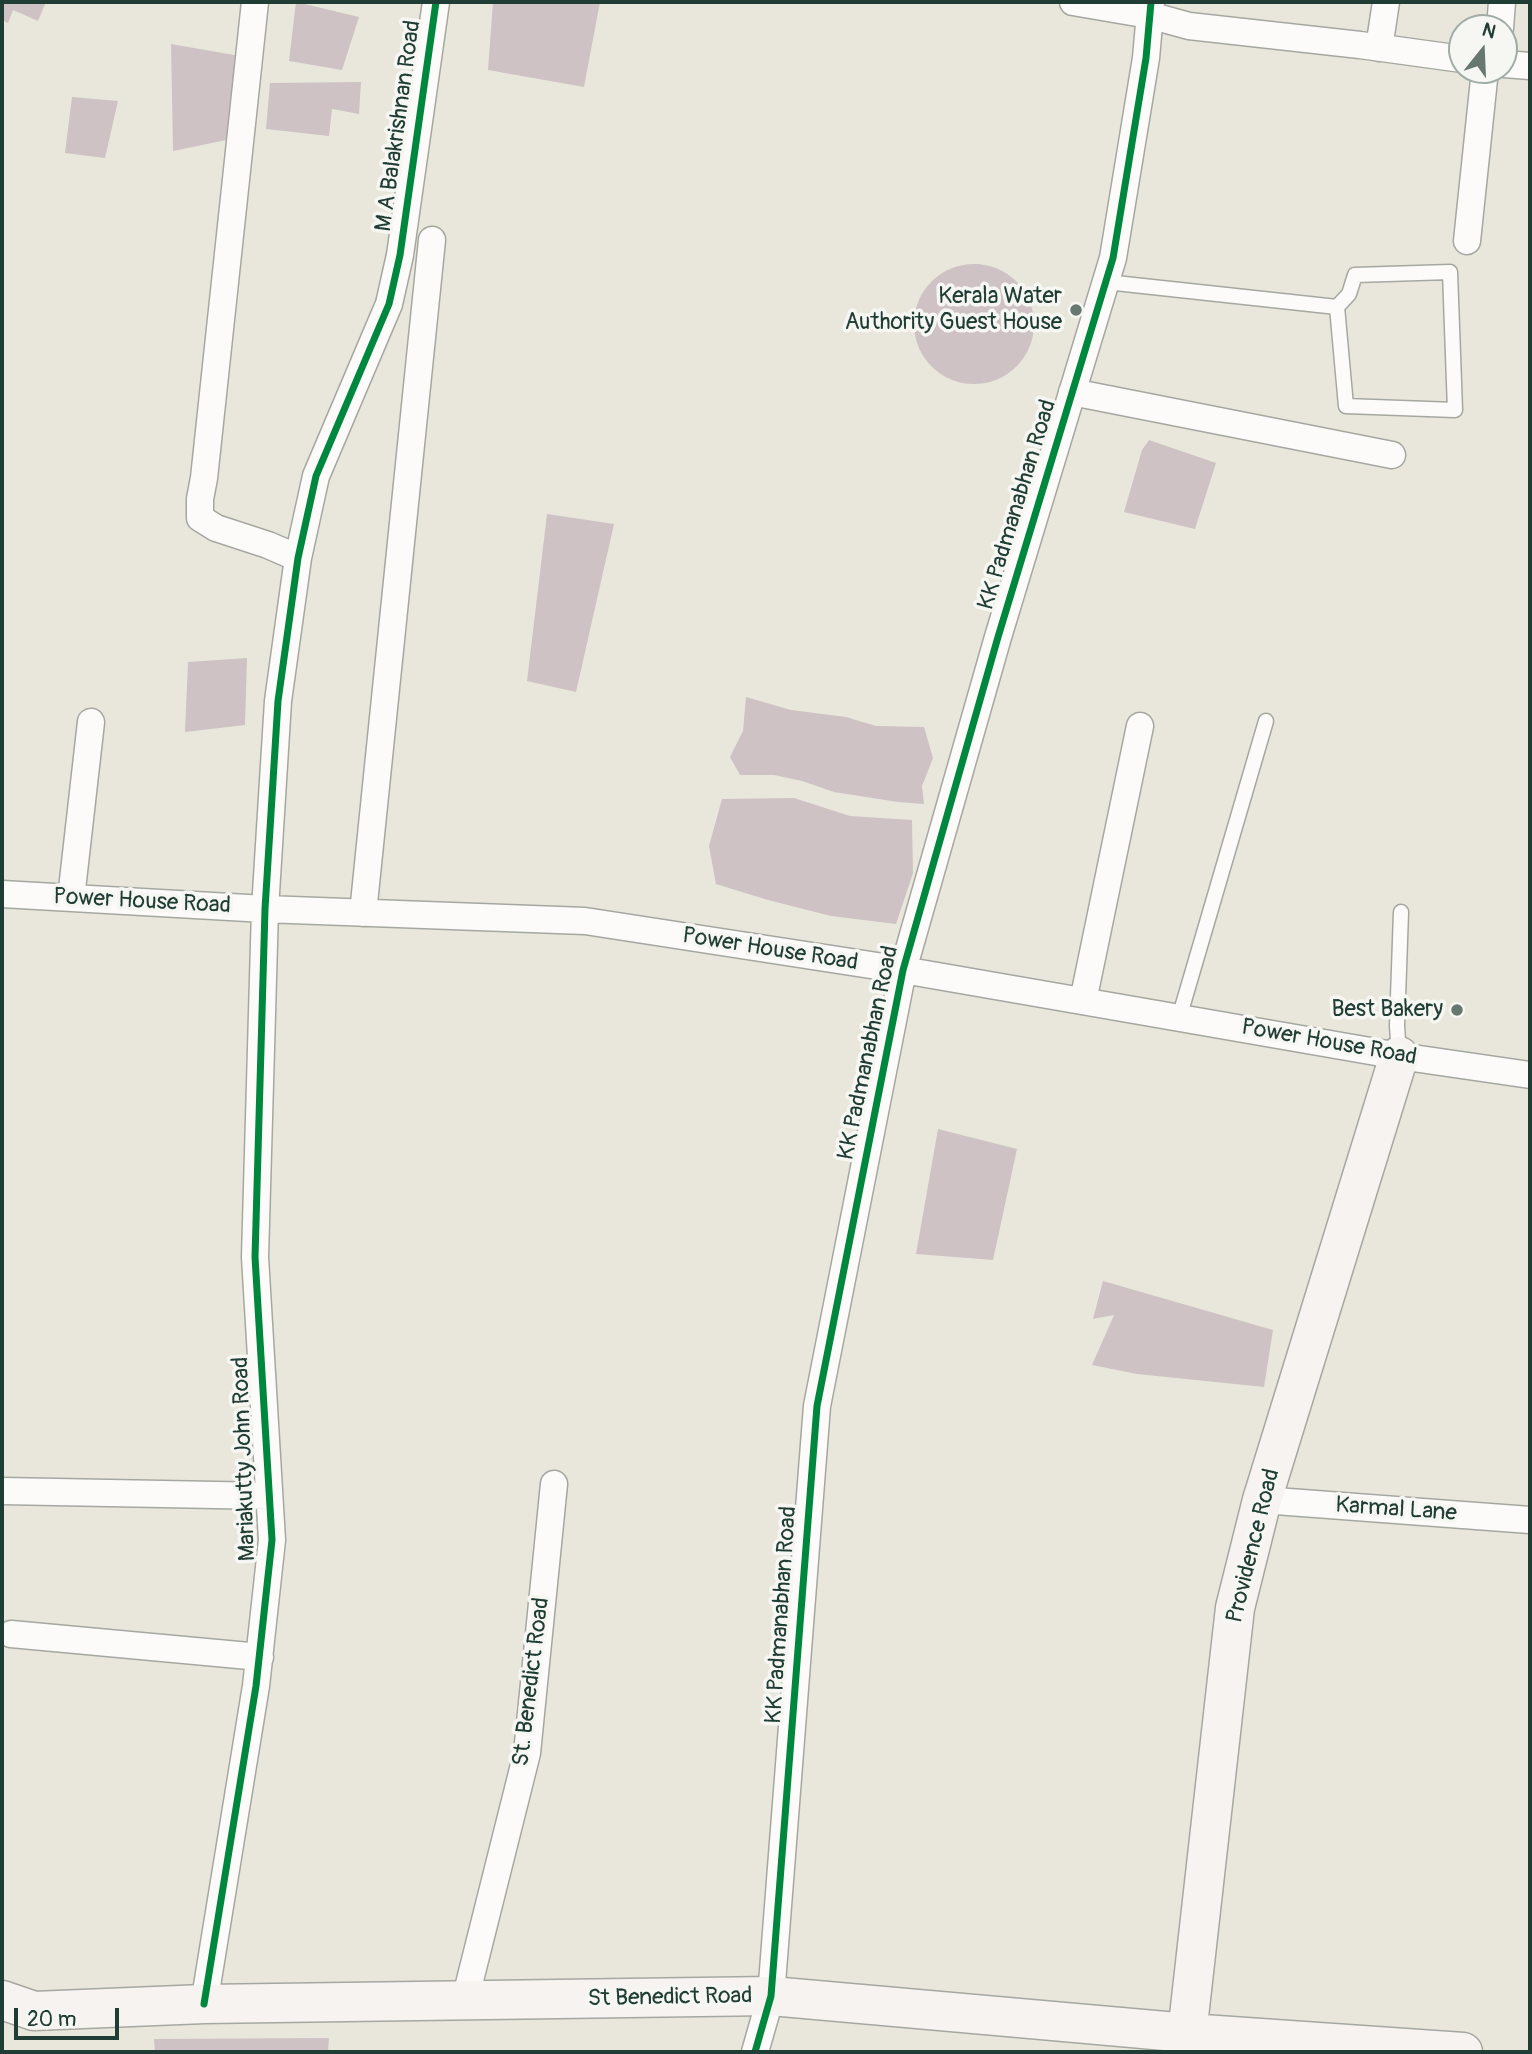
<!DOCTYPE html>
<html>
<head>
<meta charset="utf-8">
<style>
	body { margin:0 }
	#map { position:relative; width:1532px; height:2054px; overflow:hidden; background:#e9e7dc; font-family:Pangolin,sans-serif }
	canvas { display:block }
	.frame { position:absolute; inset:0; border:4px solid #1f3d34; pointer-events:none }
	.north { position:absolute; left:1448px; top:14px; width:70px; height:70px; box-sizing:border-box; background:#f6f6f2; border:2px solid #a0aca6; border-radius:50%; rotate:18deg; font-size:19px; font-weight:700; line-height:28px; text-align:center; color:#1f3d34 }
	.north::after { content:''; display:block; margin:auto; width:24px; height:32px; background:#66786f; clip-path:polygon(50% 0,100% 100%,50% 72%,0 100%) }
	.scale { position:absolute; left:14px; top:2008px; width:105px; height:32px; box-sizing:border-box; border:4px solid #1f3d34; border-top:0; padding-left:9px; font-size:21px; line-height:24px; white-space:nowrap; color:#1f3d34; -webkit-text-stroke:5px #f6f6f2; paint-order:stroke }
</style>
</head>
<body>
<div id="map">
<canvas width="1532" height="2054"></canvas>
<div class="frame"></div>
<div class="north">N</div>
<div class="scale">20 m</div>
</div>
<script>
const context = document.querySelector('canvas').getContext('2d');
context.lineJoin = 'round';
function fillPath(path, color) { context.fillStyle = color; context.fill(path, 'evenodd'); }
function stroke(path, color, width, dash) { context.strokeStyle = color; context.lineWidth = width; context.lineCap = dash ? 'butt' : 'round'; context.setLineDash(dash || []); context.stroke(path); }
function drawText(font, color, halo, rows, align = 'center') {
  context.font = font + ' Pangolin,sans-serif'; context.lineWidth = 7; context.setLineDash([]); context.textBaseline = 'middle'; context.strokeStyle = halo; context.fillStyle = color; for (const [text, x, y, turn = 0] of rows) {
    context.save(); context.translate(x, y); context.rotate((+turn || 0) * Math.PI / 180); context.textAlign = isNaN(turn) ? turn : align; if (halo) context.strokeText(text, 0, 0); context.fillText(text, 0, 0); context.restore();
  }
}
const building = new Path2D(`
	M2,2h44l-8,19 -25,-11 -5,13 -6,-3z
	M296,2l63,15 -17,53 -53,-9z
	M493,2h107l-16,85 -96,-17z
	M171,44l69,12 -4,82 -63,13z
	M361,82l-2,32 -27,-5 -3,27 -63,-7 4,-46z
	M72,97l46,4 -13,57 -40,-5z
	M914 324a60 60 0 1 1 120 0a60 60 0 1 1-120 0Z
	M1149,440l67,23 -21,66 -71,-17 18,-62z
	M547,514l67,10 -38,168 -49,-11z
	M247,658l-2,67 -60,7 3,-70z
	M746,697l45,13 55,7 30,9 48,1 9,31 -11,28 2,18 -26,-2 -64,-10 -32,-11 -28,-6h-34l-10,-18 13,-26z
	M794,798l56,18 62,4 1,53 -17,51 -65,-8 -63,-16 -52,-16 -7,-38 13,-47z
	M938,1129l79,20 -24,111 -77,-6z
	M1103,1281l170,49 -9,57 -127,-13 -45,-9 22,-50 -21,4z
	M329,2038l-1,14h-173l-1,-13z`);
const lane = new Path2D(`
	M1106,282l231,25 12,-13 6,-19 95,-3 5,138 -109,-4 -9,-99
	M1179,1018l87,-297
	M1399,1054l-2,-28 4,-114`);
const street = new Path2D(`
	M255,2l-51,476 -4,21v19l16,10 52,17 30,13
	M1073,2l76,13 40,11 171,19 102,14
	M1500,28l2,-26
	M1379,48l7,-46
	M1504,64l26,2
	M1467,241l18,-171
	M1072,392l320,63
	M2,894l263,15 320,12 318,49 496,86 131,19
	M71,898l20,-176
	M363,913l69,-673
	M1083,1001l57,-275
	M2,1491l267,5
	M1262,1500l268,20
	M11,1634l249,23
	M465,2000l62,-247 27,-269
	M204,2004l52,-318 16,-146 -17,-283 10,-348 13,-208 20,-143 18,-82 73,-172 11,-49 36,-253
	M755,2052l16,-56 46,-590 86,-436 95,-333 115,-379 33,-200 5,-56`);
const secondary = new Path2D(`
	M2,2000l32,11 170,-7 567,-8 417,37 275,19
	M1185,2052l50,-444 27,-108 137,-444`);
const cycleway = new Path2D(`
	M204,2004l52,-318 16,-146 -17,-283 10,-348 13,-208 20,-143 18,-82 73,-172 11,-49 36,-253
	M755,2052l16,-56 46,-590 86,-436 95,-333 115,-379 33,-200 5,-56`);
const markers = [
	[1076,310,7,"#66786f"],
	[1457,1010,7,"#66786f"]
];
const streetNames = [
	["M A Balakrishnan Road",399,126,-82],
	["KK Padmanabhan Road",1018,505,-73],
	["Power House Road",142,902,3],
	["Power House Road",770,950,9],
	["Power House Road",1329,1043,10],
	["KK Padmanabhan Road",869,1053,-78],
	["Mariakutty John Road",245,1459,-92],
	["Karmal Lane",1396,1510,4],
	["Providence Road",1254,1546,-76],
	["KK Padmanabhan Road",782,1615,-86],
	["St. Benedict Road",532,1682,-83],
	["St Benedict Road",670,1998,-1]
];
const poiNames = [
	["Kerala Water",1062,297],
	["Authority Guest House",1062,323],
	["Best Bakery",1443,1010]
];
fillPath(building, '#cec2c4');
stroke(lane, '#a5a8a0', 17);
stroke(street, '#a5a8a0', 29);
stroke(secondary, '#a5a8a0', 41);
stroke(lane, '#fcfbfa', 14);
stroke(street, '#fcfbfa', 26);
stroke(secondary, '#f6f3f0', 38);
stroke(cycleway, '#00873e', 7);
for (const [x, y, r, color] of markers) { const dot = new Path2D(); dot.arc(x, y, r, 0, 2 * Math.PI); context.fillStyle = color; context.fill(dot); stroke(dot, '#f6f6f2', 2.5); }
drawText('23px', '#1f3d34', '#f6f6f2', streetNames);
drawText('23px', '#1f3d34', '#f6f6f2', poiNames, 'right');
</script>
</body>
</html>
